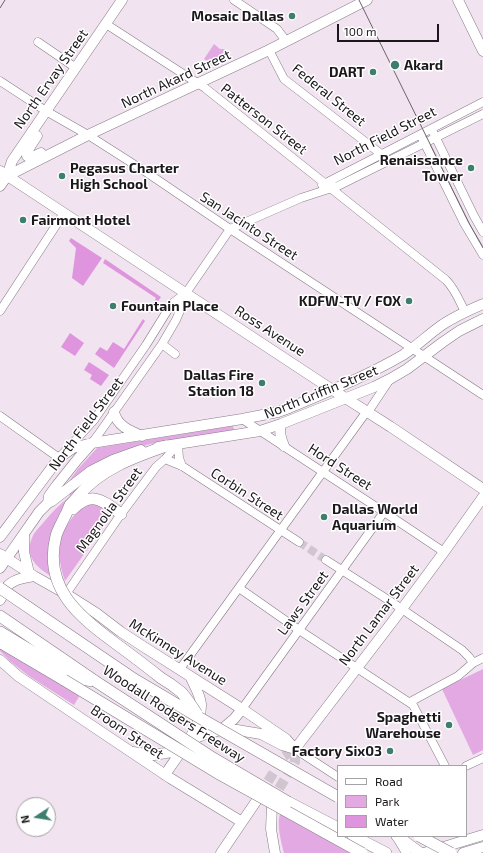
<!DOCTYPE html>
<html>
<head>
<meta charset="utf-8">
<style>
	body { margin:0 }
	#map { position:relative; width:483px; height:853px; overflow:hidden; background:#f1e4f0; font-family:"Exo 2",sans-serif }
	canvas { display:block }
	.legend { position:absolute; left:337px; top:765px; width:130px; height:72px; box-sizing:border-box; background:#fff; border:1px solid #a4a2a4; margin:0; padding:5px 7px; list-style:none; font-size:12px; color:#1b171b }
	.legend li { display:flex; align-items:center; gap:8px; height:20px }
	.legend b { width:20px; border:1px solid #a4a2a4 }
	.north { position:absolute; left:16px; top:797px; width:40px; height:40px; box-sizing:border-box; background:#fff; border:1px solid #a4a2a4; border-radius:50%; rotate:258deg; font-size:11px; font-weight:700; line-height:16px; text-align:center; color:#1b171b }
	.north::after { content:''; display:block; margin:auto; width:14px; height:18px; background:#3e7e6d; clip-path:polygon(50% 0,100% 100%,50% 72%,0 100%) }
	.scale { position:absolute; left:337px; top:24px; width:102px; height:18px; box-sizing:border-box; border:2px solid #1b171b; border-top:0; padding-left:5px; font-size:12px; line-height:14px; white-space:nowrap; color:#1b171b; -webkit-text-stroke:3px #fff; paint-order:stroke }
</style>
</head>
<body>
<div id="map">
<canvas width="483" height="853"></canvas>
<ul class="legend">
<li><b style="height:5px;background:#fff"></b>Road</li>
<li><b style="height:11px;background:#e3a9e2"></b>Park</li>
<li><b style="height:11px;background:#df95dd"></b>Water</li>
</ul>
<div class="north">N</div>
<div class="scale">100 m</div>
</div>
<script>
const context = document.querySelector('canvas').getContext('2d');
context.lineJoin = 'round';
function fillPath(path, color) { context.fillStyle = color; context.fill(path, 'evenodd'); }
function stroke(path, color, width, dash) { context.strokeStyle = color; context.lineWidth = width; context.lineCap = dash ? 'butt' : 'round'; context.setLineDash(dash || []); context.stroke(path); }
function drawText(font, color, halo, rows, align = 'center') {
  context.font = font + ' "Exo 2",sans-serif'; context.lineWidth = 3; context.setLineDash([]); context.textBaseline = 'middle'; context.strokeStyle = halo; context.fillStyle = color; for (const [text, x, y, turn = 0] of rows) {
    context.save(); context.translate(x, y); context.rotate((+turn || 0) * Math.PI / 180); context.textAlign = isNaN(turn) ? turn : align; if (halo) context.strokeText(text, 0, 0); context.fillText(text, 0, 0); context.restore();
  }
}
const green = new Path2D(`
	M214,44l6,5h4l3,8 -16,7 -7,-5z
	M233,426l1,4 -84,14 -14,4 -73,41 15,-20 19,-21z
	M90,477c-18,23 -42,46 -42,77 0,8 2,15 3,22 -14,-8 -27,-20 -19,-38 2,-6 7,-10 11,-15 8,-10 17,-19 27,-27l-2,-3z
	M98,503l10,7 1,6 -3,7 -41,58c-6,-17 -9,-36 0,-53 5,-9 13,-17 21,-24z
	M0,646l80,49 -6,10 -45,-29 -18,-14 -11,-11z
	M483,669v81l-10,5 -31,-66z
	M282,810l75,43h-73c-3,-12 -9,-33 -2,-43z`);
const water = new Path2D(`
	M71,238l31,20 -19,28 -11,-8 4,-30 -7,-7z
	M105,259l56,38 -11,16 -2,-1 8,-14 -53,-35z
	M143,319l2,2 -31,47 -19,-14 5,-7 7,4 6,-9 11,7z
	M70,333l14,10 -9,13 -14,-9z
	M89,362l20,13 -8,11 -11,-7 2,-4 -8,-5z`);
const minorTunnel = new Path2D(`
	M299,542l27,18`);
const majorTunnel = new Path2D(`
	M260,794l24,-38 11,-7
	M273,802l1,-5 21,-35v-13`);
const minor = new Path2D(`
	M234,0l43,29 9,12
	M106,24l99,64 241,192c9,9 13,20 19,32
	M38,42l38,26
	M269,50l15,29 97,75
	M0,81l46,30 42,24 58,37 84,57 253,166
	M433,132l41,84 9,16
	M422,138l42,85 19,32
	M322,185l161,-83
	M0,311l64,-98
	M162,344l13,10
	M368,412l22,-33
	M0,416l59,42 35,-38 52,-75 23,-37 5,-6 12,-9 44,-64 71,-31 37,-12 145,-72
	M242,419l142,93 60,40
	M92,443l6,-8 64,-91 14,-24 6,-14 4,-13
	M178,444l1,14 3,8
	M165,459l17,7 117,76
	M326,560l67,43 69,47 7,7 4,6
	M239,588l60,42 114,75 32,61
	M66,594l55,-80 35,-47 9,-8 13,-15
	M180,669l187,-258
	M410,702l48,-26 15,-13 10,-5
	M242,709l142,-197
	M295,749l43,28
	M466,766l17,-8
	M397,838l9,15`);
const major = new Path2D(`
	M458,0l25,51
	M37,136c-4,6 -10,13 -10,20l4,2 10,-5
	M0,171l325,214 66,42 92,62
	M7,176l5,-15 110,-161
	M0,186l7,-10 10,-5 71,-36 181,-85 98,-50
	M114,412c3,14 16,19 28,24
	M281,424c-2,9 0,15 3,22
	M158,447l102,-16 21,-7 93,-37 16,-8 17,-10 36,-27 16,-11 24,-12
	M48,503l4,-2 39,-30 22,-11 28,-10
	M24,535v17l5,21
	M0,537l59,-79 14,-10 19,-5 150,-24 36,-7 11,-4c38,-16 78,-32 114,-53 14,-9 26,-21 39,-30 13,-9 27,-15 41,-21
	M0,554l34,22 32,18 30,19 25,19 23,15 98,62 44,30 9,10
	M0,568l39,-56 9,-9 1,-7 8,-11 20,-25 15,-17
	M0,600c2,-3 4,-8 6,-12 6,-9 18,-10 28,-12
	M0,660l18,16 67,45 85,57 72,44
	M221,730l13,-11 8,-10
	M295,749l101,-132 48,-65 39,-55
	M133,752l21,3 18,-3 12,-4 12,-10 7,-3 18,-5h16l24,4 21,11 13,4
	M165,775c12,-20 37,-46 36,-71 -1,-10 -7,-19 -11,-28
	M272,806l-1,23 4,24
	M221,853l36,-53
	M424,853l59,-18
	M463,853l20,-6`);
const highway = new Path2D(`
	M73,509c19,-19 30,-8 48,5
	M65,516c2,-3 3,-7 5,-11 3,-3 6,-6 8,-9 23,-27 56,-39 88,-50
	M0,616l95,65
	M0,632l76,46 17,3
	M0,643l3,1 61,36
	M288,802l50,26
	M353,836l33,17
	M397,836l23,17`);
const tram = new Path2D(`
	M359,0l111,225 13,23
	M0,8l5,-8`);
const highwayBridge = new Path2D(`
	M65,516c-3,7 -7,13 -9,20 -13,51 22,80 59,107 15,11 31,23 46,35 7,4 14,9 20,14 6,6 11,15 16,22
	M0,588l134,91 66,39 138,79
	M64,680l157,95 141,78
	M95,681l118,77 75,44
	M419,836l32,17`);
const markers = [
	[292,16,4,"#3e7e6d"],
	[395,65,5,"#3e7e6d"],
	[373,72,4,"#3e7e6d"],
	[471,168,4,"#3e7e6d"],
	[62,176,4,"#3e7e6d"],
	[23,220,4,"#3e7e6d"],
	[409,301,4,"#3e7e6d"],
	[113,306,4,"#3e7e6d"],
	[262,383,4,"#3e7e6d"],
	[324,517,4,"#3e7e6d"],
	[449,725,4,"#3e7e6d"],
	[390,751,4,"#3e7e6d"]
];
const poiNames = [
	["Mosaic Dallas",284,16],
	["Akard",404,65,"left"],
	["DART",365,72],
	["Renaissance",463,160],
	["Tower",463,176],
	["Pegasus Charter",70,168,"left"],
	["High School",70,184,"left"],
	["Fairmont Hotel",31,220,"left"],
	["KDFW-TV / FOX",401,301],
	["Fountain Place",121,306,"left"],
	["Dallas Fire",254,375],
	["Station 18",254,391],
	["Dallas World",332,509,"left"],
	["Aquarium",332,525,"left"],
	["Spaghetti",441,717],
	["Warehouse",441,733],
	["Factory Six03",382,751]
];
const streetNames = [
	["North Ervay Street",51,79,-55],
	["North Akard Street",176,79,-25],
	["Federal Street",329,95,39],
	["Patterson Street",264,119,38],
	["North Field Street",385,136,-27],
	["San Jacinto Street",249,226,33],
	["Ross Avenue",270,331,33],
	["North Griffin Street",321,392,-22],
	["North Field Street",86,424,-53],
	["Hord Street",340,467,33],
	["Corbin Street",247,494,33],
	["Magnolia Street",109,510,-54],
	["Laws Street",303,603,-54],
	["North Lamar Street",379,615,-53],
	["McKinney Avenue",178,652,32],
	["Woodall Rodgers Freeway",174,714,33],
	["Broom Street",127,732,34]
];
fillPath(green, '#e3a9e2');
fillPath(water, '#df95dd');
stroke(minorTunnel, '#d1c5d0', 8, [8, 4]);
stroke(majorTunnel, '#d1c5d0', 10, [10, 5]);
stroke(minor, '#877c87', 9);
stroke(major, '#877c87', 11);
stroke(highway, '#877c87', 12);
stroke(minor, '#fff', 8);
stroke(major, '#fff', 10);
stroke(highway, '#fff', 11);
stroke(tram, '#6c646b', 1);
stroke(highwayBridge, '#877c87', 12, []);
stroke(highwayBridge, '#fff', 11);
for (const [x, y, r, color] of markers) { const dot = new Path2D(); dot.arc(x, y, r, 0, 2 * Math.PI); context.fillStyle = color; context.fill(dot); stroke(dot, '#fff', 1.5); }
drawText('bold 14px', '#1b171b', '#fff', poiNames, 'right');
drawText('14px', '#1b171b', '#fff', streetNames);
</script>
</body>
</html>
